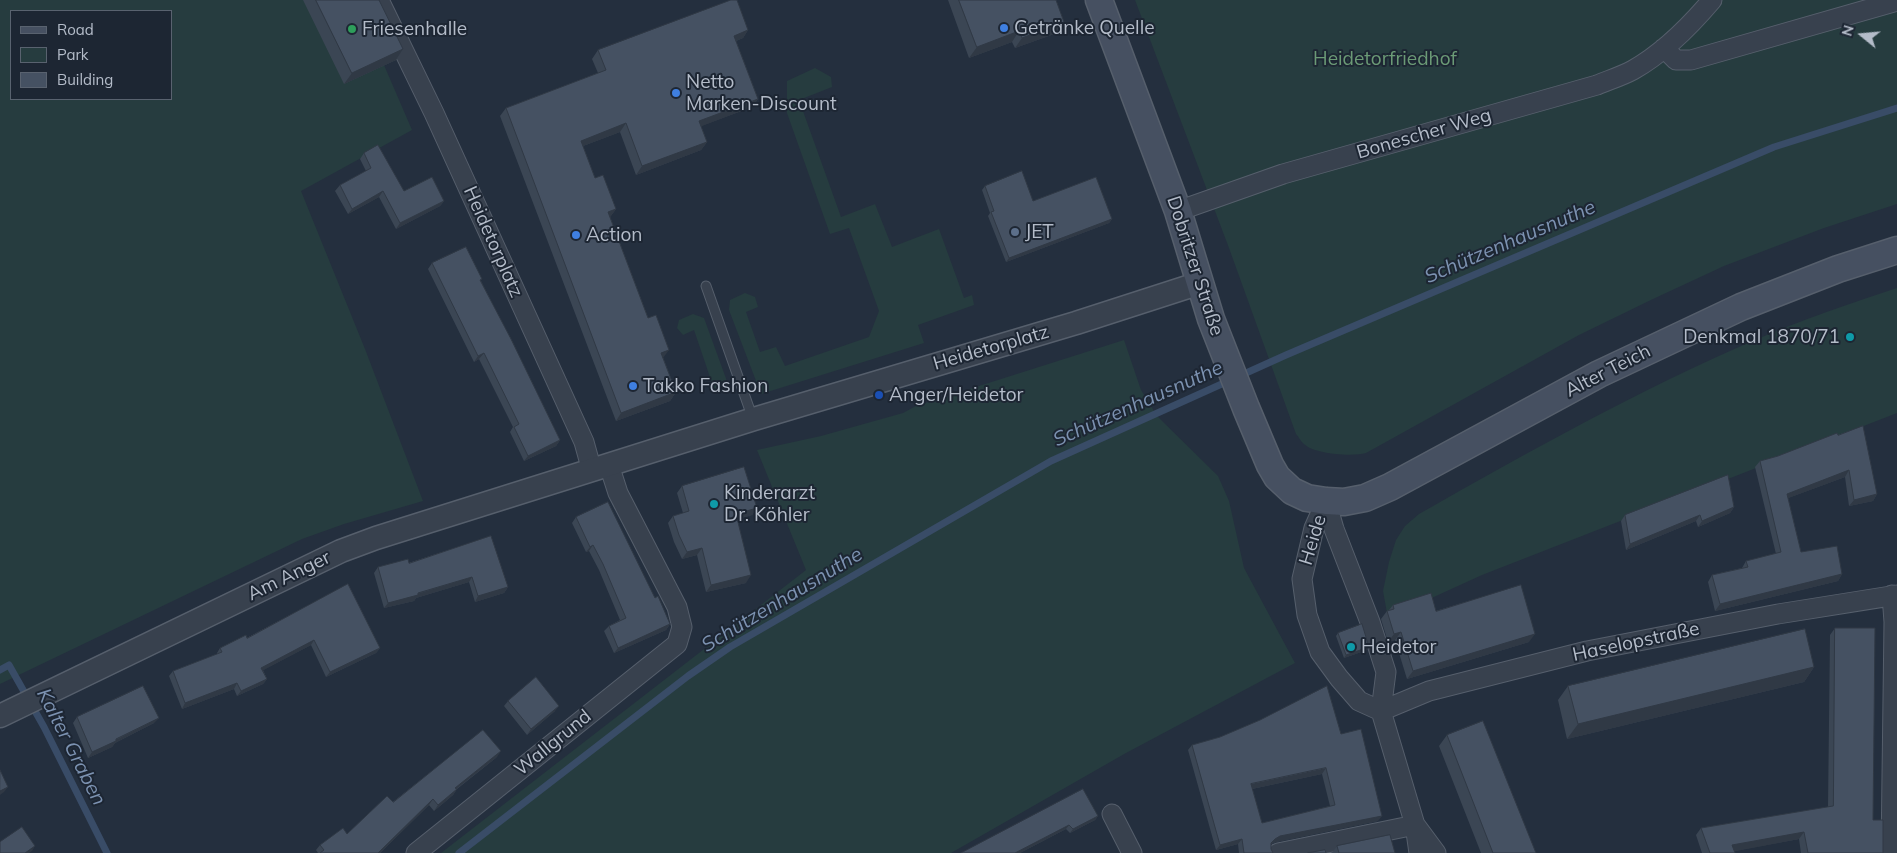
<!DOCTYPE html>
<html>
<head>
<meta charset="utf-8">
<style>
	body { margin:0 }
	#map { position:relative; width:1897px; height:853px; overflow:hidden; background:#242f3e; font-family:Mulish,sans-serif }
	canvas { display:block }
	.legend { position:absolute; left:10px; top:10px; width:162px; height:90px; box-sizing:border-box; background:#1d2633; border:1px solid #59626f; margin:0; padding:6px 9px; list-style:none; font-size:15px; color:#b4bcc9 }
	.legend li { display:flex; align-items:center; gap:10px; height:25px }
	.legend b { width:25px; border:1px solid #59626f }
	.north { position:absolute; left:1837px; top:10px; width:50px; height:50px; -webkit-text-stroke:4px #1d2633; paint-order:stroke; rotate:287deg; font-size:14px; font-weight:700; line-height:20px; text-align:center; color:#b4bcc9 }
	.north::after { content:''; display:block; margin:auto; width:18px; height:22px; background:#b4bcc9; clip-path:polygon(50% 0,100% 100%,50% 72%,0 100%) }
</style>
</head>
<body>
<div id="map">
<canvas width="1897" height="853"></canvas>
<ul class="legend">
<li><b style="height:6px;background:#465061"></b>Road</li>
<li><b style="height:14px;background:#263c3f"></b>Park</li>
<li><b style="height:14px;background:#455162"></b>Building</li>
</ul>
<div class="north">N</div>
</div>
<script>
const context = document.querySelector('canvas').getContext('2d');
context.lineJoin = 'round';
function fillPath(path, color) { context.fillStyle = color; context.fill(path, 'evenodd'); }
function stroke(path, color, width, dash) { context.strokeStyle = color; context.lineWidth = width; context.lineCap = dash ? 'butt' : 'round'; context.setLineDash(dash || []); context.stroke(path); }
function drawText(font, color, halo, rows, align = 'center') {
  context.font = font + ' Mulish,sans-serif'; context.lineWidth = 4; context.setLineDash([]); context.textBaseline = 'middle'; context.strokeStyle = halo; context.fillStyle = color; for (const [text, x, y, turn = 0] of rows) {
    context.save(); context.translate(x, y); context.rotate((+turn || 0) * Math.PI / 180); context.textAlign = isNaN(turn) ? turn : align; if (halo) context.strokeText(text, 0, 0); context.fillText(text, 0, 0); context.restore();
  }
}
const green = new Path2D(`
	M0,0h373l28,58 -17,7 28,65 -111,61 64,158 58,152 -79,23 -42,15 -302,145zM11,11h160v88h-160z
	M1135,0h762v204l-73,24 -100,38 -71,33 -74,36 -213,118c-14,4 -52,1 -62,-9 -3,-2 -5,-7 -8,-10l-67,-186z
	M815,68l16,9 1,10 -33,13 42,117 34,-13 17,43 47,-18 25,69 8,-3 2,10 -56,20 6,18 -163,51 -32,-84 1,-10 15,-7 10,4 3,10 -12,5 14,40 16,-5 9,19 84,-29 10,-26 -30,-83 -19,6 -43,-121v-32z
	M1897,288v125l-415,162 -57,26 -38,12 -4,-22 6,-29 7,-22 9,-14 14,-12c109,-62 220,-124 336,-174 46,-20 94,-36 142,-52z
	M693,314l11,4 24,66 -14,5 -20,-59 -11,5 -6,-7 2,-8z
	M1124,340l17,50 16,26 61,60 11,25 15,67 51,95 -169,90 -175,100h-510l365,-283 -49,-120 64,-14 82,-23 13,-7z`);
const stream = new Path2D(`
	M0,670l9,-5 35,62 63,126
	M459,853l229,-177 42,-29 321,-186 235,-106 488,-208 123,-39`);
const service = new Path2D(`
	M706,286l47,133`);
const minor = new Path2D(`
	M379,0l55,113 150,329 8,29
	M1664,48l12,12h15l206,-59
	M1178,211l105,-37 314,-89c12,-5 25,-9 36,-15 30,-17 57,-44 79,-70
	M1326,501l8,28 36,93 16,50 -5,39 34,114 4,28
	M1326,501l-12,27 -12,51 5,36 13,37 19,26 20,23 22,10
	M1381,711l48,-20 158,-40 191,-37 119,-19
	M1112,814l20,39
	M1416,826l20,27
	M416,853l261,-209 5,-17 -5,-20 -59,-114 -9,-28
	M1278,853l137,-28
	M1891,853l3,-231 -2,-27`);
const tertiary = new Path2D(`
	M0,716l341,-165 35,-13 378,-119 322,-96 124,-40`);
const secondary = new Path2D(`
	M1099,0l79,211 33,108 35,89 24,57 7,12 15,14 15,7 19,3 18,1 21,-4 25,-11 209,-113 142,-67 97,-38 59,-19`);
const wall = new Path2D(`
	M303,0h76l24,49 -7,11 -52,24z
	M948,0h108l1,33 -42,15 -3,-6 -43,16z
	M748,30l-5,8 -7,3 22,58 -6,8 -51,19 6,16 -6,8 -65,25 -16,-43 -37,14 12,32 21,31 -6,8 66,175 -6,9 -54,20 -116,-305 6,-8 92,-35 -6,-14 6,-9z
	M364,153l40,38 40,10 -4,5 -44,23 -17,-32 -31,17 -13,-23 5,-6 26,-14 -6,-12z
	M985,186l48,15 79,18 -3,4 -103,39 -18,-46 2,-3 -8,-23z
	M432,263l49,18 79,159 -4,6 -32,15 -14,-29 3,-5 -34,-68 -5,3 -46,-93z
	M1838,435l39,59 -4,7 -24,5 -4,-29 -57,21 13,54 41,22 -4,7 -123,30 -7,-29 4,-7 30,-7 4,-7 30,-7 -21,-87 5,-6 18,-5z
	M682,486l75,22 -5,7 -15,4 9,64 -40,9 -9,-37 -15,4 -8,-17 -6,-19 5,-7 10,-3 -6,-20z
	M1734,507l-4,6 -32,14 -2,-6 -70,29 -5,-29 4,-6z
	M576,517l79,81 15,26 -4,6 -52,23 -10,-22 5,-5 11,-6 -21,-50 -10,-19 -3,1 -14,-29z
	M491,536l17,51 -4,6 -29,9 -6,-20 -53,16 -2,3 -30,7 -10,-35 4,-6 31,-4z
	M348,584l32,64 -4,5 -50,24 -15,-32 -48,25 4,9 -4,5 -26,12 -3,-7 -52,20 -13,-33 4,-5 44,-17v-1l3,-5 27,-10z
	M1393,605l43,6 93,31 -122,37 -12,-39 -7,2 -7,-23 6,-8 2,-1z
	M1835,628l38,192 10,33h-82l-2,-14 -65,12 1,2h-33l-6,-18 5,-7 127,-21 2,-172z
	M1338,633l29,17 -23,8 -8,-22z
	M1814,667l-10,15 -237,57 -9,-39 10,-14z
	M508,701l47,10 -28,24 -23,-29z
	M77,717l77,6 -39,20 -3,4 -24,11 -15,-35z
	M1341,734l37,87 -102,21 -5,2v5l2,4h-34l-1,-9 -22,6 -28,-100 4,-5zM1322,774l8,32 -68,17 -10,-34z
	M1447,735l89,118h-55l-42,-107z
	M497,757l-40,32 -4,6 -19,16 -5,-6 -49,48h-62l-2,-3 4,-5 27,-11 46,-32z
	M1098,816l-3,4 -25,13 -4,-4 -46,24h-59z
	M1337,846l58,7h-63z`);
const shadedWall = new Path2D(`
	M1064,22l-7,11 -42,15 7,-10z
	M748,30l-5,8 -15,6 6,-8z
	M1019,31l-7,11 -43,16 8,-11z
	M403,49l-7,11 -52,24 8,-11z
	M758,99l-6,8 -58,22 5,-8z
	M626,123l-6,9 -45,17 6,-8z
	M707,142l-6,8 -65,25 6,-9z
	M383,191l-4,6 -31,17 4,-5z
	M444,201l-4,5 -44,23 4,-6z
	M616,209l-6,8 -2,-5z
	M1112,219l-3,4 -103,39 3,-4z
	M669,350l-6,8 -8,3 6,-8z
	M484,353l-5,6 -5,3 4,-6z
	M676,392l-6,9 -54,20 5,-8z
	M560,440l-4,6 -32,15 4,-5z
	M1849,470l-4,7 -62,23 4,-6z
	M1877,494l-4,7 -24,5 5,-6z
	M1734,507l-4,6 -32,14 4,-6z
	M757,508l-5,7 -21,6 5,-7z
	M1700,515l-4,6 -70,29 4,-6z
	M593,545l-4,6 -3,1 4,-5z
	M702,548l-5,7 -15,4 5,-7z
	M1842,574l-4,7 -123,30 5,-7z
	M751,575l-5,8 -40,9 5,-7z
	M472,577l-3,5 -53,16 -2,3 -30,7 4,-5z
	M508,587l-4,6 -29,9 3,-6z
	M670,624l-4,6 -52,23 4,-5z
	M1401,632l-6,8 -7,2 6,-8z
	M1535,634l-6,8 -122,37 6,-8z
	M314,640l-3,5 -53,28 3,-5z
	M1369,647l-2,3 -23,8 2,-3z
	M380,648l-4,5 -50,24 4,-5z
	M1814,667l-10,15 -237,57 11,-15z
	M267,679l-4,5 -26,12 4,-5z
	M237,683l-3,6 -52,20 3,-6z
	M559,706l-4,5 -28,24 4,-6z
	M159,718l-5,5 -39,20 -3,4 -24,11 4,-6z
	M501,751l-4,6 -46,36 4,-5z
	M1326,768l-4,6 -75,16 4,-6z
	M8,787l-4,5 -4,3v-4z
	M457,789l-4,6 -19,16 4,-6z
	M433,799l-4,6 -49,48h-2z
	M1098,816l-3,4 -25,13 3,-4z
	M1382,816l-4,5 -102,21 -5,2 4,-5 5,-3z
	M1069,825l-3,4 -46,24h-5z
	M1804,832l-5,7 -73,14 6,-8z
	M1242,839l-4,5 -22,6 4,-5z
	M35,846l-3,5 -3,2h-4z`);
const building = new Path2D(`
	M316,0h63l24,49 -51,24z
	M731,0h6l11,30 -14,6 24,63 -59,22 8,21 -65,24 -16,-43 -45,18 14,37 8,-3 13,34 -8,3 40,106 8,-3 13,35 -8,3 15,39 -55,21 -115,-305 100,-38 -8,-20z
	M959,0h97l8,22 -42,16 -3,-7 -42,16z
	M378,145l26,46 28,-14 12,24 -44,22 -17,-32 -31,18 -12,-24 31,-17 -7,-15z
	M1022,171l11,30 63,-24 16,42 -103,39 -18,-46 3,-1 -9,-25z
	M466,247l16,32 -2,1 31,59 49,101 -32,16 -14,-29 5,-3 -35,-71 -6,3 -46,-93z
	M1863,426l14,68 -23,6 -5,-30 -62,24 14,58 36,-6 5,28 -122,30 -8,-29 36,-8 -2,-6 35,-9 -21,-91 18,-5 59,-23 1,2z
	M744,467l13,41 -21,6 15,61 -40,10 -9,-37 -15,4 -8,-17 -6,-19 16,-5 -7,-25z
	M1728,475l6,32 -32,14 -2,-6 -70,29 -5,-29z
	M608,502l47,96 3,-2 12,28 -52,24 -9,-22 17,-8 -23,-54 -10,-19 -3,2 -14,-30z
	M491,536l17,51 -30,9 -6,-19 -54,16v2l-30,8 -10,-36 30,-8 1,4z
	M348,584l32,64 -50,24 -16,-32 -53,28 6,11 -26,12 -4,-8 -52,20 -12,-32 49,-19 -2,-4 26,-13 1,3z
	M1521,585l14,49 -122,37 -12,-39 -7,2 -7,-23 7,-2 -1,-4 38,-12 5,18z
	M1362,624l7,23 -23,8 -8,-22z
	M1835,628h40l-2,192h10v33h-75l-4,-21 -72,13 3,8h-25l-9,-25 132,-22z
	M1805,629l9,38 -236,57 -10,-38z
	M536,677l23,29 -28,23 -23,-28z
	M143,686l16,32 -43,21v2l-24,11 -15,-35z
	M1327,686l14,48 20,-5 21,87 -102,20 -5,3 -4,4v6l2,4h-29l-2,-14 -22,6 -28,-100 28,-8 40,-17zM1326,768l9,37 -73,18 -11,-39z
	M1483,721l53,132h-43l-46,-118z
	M483,730l18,21 -46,37 2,1 -19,16 -5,-6 -55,54h-58l4,-3 -4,-5 23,-17 4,6 40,-38 6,6z
	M0,770l8,17 -8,4z
	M1083,789l15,27 -25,13 -4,-4 -54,28h-54z
	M22,827l13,19 -10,7h-25v-11z
	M1390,835l5,18h-56l-2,-7z
	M1325,850l1,3h-18z`);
const markers = [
	[1004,28,5,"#3f7fe0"],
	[352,29,5,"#2e9e5b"],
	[676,93,5,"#3f7fe0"],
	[1015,232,5,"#5c6f8a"],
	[576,235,5,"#3f7fe0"],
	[1850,337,5,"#0f9aa8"],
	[633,386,5,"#3f7fe0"],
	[879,395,5,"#1a4fb4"],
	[714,504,5,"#0f9aa8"],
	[1351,647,5,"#0f9aa8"]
];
const poiNames = [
	["Getränke Quelle",1014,28],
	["Friesenhalle",362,29],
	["Netto",686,82],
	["Marken-Discount",686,104],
	["JET",1025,232],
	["Action",586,235],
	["Denkmal 1870/71",1840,337,"right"],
	["Takko Fashion",643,386],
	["Anger/Heidetor",889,395],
	["Kinderarzt",724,493],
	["Dr. Köhler",724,515],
	["Heidetor",1361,647]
];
const parkNames = [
	["Heidetorfriedhof",1385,59]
];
const streetNames = [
	["Bonescher Weg",1424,134,-16],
	["Heidetorplatz",493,242,66],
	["Dobritzer Straße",1195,266,72],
	["Heidetorplatz",991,348,-16],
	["Alter Teich",1608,371,-27],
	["Heide",1313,540,-73],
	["Am Anger",289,576,-26],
	["Haselopstraße",1636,642,-12],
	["Wallgrund",553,743,-39]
];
const waterNames = [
	["Schützenhausnuthe",1510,242,-23],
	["Schützenhausnuthe",1138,404,-24],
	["Schützenhausnuthe",782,600,-31],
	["Kalter Graben",71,747,63]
];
fillPath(green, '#263c3f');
stroke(stream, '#394c67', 7);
stroke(service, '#565f6c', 11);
stroke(minor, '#565f6c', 21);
stroke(tertiary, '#565f6c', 25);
stroke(secondary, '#565f6c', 29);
stroke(service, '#38414e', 9);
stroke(minor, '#38414e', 19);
stroke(tertiary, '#38414e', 22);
stroke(secondary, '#465061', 26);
fillPath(wall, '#3b4654');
fillPath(shadedWall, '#303945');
fillPath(building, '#455162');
stroke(building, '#303945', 1);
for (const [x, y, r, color] of markers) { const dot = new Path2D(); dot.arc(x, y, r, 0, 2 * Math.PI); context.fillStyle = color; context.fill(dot); stroke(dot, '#1d2633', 2); }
drawText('19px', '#b4bcc9', '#1d2633', poiNames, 'left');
drawText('19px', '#6b9a76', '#1d2633', parkNames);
drawText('19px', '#b4bcc9', '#1d2633', streetNames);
drawText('italic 20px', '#7c92b1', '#1d2633', waterNames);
</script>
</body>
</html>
